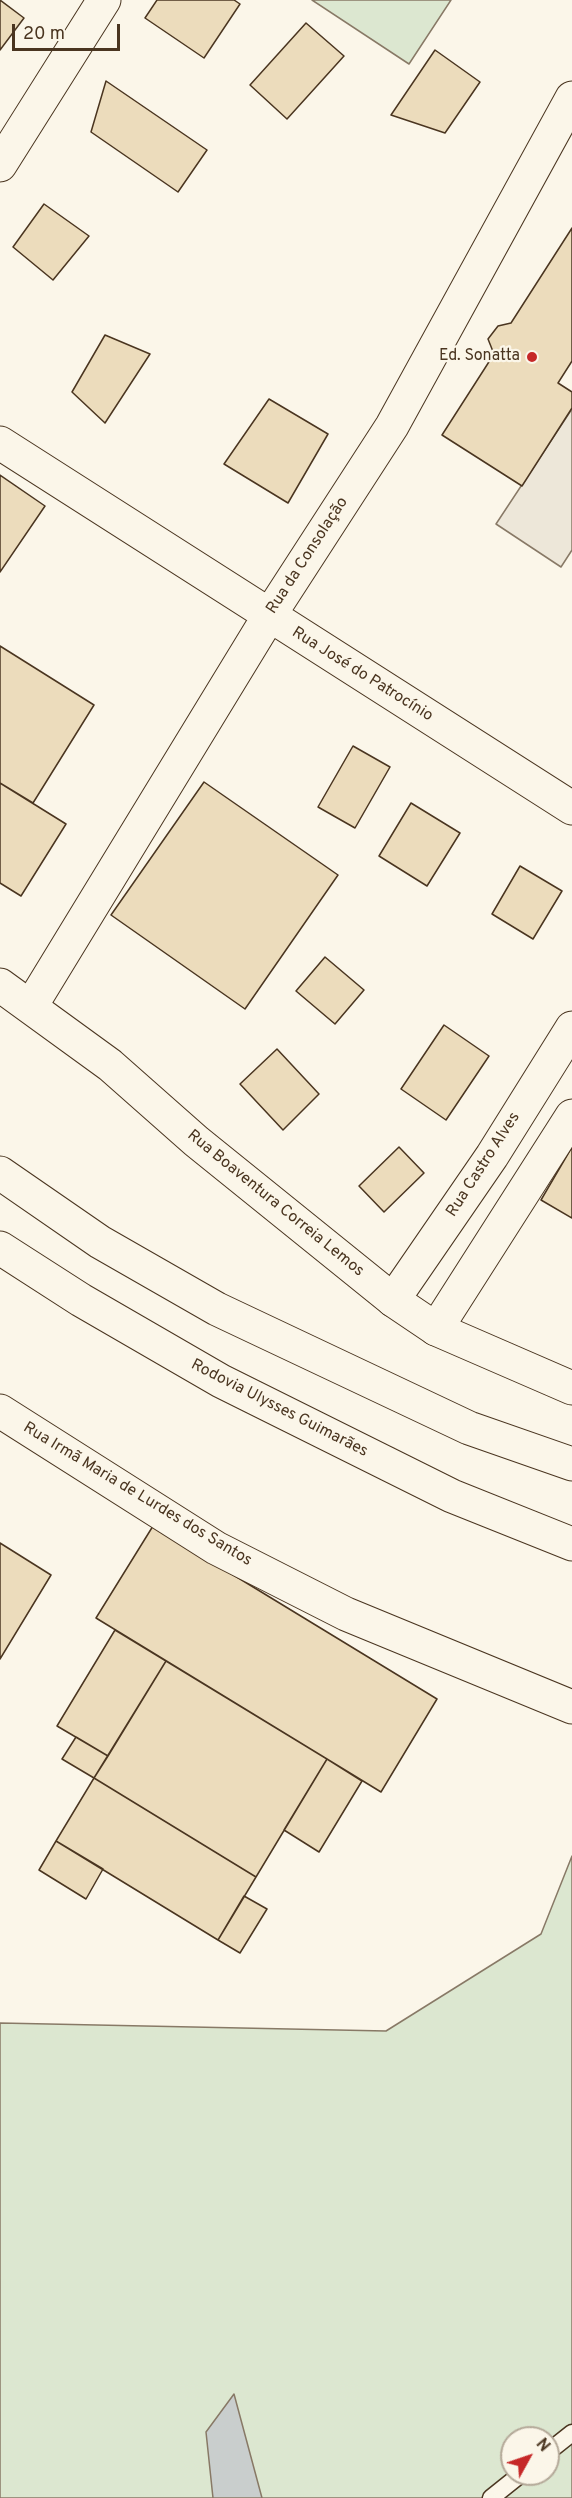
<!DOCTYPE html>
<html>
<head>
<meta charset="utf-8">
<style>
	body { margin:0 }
	#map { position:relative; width:572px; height:2498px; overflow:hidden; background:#fbf6e9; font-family:Overpass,sans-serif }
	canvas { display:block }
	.north { position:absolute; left:500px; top:2426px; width:60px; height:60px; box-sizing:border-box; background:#fbf6e9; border:2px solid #b4a999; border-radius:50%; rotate:50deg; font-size:16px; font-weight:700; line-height:24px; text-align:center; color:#4a3520 }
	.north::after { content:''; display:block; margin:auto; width:21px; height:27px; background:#c62828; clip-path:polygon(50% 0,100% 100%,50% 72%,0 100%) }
	.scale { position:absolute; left:12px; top:24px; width:108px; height:27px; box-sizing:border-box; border:3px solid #4a3520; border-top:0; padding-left:8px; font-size:18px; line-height:21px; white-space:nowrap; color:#4a3520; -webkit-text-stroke:4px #fbf6e9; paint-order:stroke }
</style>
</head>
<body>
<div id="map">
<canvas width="572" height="2498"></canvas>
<div class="north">N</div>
<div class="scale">20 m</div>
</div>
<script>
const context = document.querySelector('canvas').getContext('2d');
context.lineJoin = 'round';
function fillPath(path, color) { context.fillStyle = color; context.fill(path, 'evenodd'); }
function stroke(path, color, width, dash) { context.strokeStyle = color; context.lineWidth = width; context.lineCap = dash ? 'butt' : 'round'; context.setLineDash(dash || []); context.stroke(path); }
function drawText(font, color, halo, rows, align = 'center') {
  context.font = font + ' Overpass,sans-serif'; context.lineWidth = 4.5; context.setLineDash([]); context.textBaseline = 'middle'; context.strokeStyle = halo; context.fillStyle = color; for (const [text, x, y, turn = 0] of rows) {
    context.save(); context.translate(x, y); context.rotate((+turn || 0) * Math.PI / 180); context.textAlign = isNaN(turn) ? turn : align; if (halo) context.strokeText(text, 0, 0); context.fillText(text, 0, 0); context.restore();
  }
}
const green = new Path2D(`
	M312,0h139l-42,64z
	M572,1856v642h-572v-475l386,8 155,-97zM512,2438h36v36h-36z`);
const parking = new Path2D(`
	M572,409v141l-11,17 -65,-43z`);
const water = new Path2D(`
	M234,2394l28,104h-49l-7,-66z`);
const building = new Path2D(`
	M0,0l24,18 -24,32z
	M157,0h77l6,4 -36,54 -59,-40z
	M306,23l38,33 -57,63 -37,-34z
	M435,50l45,32 -35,51 -54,-18z
	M106,81l101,69 -29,42 -87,-60z
	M44,204l45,32 -36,44 -40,-33z
	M572,228v133l-14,22 14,9v16l-50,78 -80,-51 52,-81 -6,-15 10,-13 13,-3z
	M105,335l45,19 -45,69 -33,-31z
	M269,399l59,35 -40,69 -64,-39z
	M0,475l45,31 -45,66z
	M0,646l94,59 -61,98 -33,-20z
	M353,746l37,21 -35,61 -37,-21z
	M204,782l134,93 -93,134 -134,-94z
	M0,783l66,41 -45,72 -21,-13z
	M411,803l49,30 -33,53 -48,-30z
	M520,866l42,25 -29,48 -41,-25z
	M325,957l39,33 -29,34 -39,-33z
	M444,1025l45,31 -43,64 -45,-31z
	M277,1049l42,45 -36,36 -43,-46z
	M399,1147l25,26 -40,39 -25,-26z
	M572,1147v71l-31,-18z
	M153,1526l284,173 -56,93 -285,-174z
	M0,1543l51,32 -51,84z
	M115,1630l51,31 -58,95 -51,-30z
	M166,1661l161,98 -71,118 -162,-99z
	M76,1737l32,19 -14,22 -32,-19z
	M327,1759l35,22 -43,71 -35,-22z
	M94,1778l162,99 -38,63 -162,-99z
	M56,1841l47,28 -17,30 -47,-29z
	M244,1896l23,13 -27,44 -22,-13z`);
const lane = new Path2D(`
	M548,2452l24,-19
	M491,2498l30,-24`);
const street = new Path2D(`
	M0,165l104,-165
	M0,443l572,365
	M31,1006l238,-390 123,-190 180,-328
	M393,1300l99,-144 80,-128
	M436,1329l136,-213`);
const secondary = new Path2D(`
	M0,985l110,80 86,76 197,159 43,29 136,59
	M0,1411l216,137 130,66 226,93`);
const highway = new Path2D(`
	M0,1173l100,69 117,67 252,119 103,36
	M0,1248l81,52 140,81 231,115 120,48`);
const markers = [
	[532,357,6,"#c62828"]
];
const poiNames = [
	["Ed. Sonatta",520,357]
];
const streetNames = [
	["Rua da Consolação",308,556,-57],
	["Rua José do Patrocínio",362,675,32],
	["Rua Castro Alves",484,1165,-57],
	["Rua Boaventura Correia Lemos",275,1204,39],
	["Rodovia Ulysses Guimarães",279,1409,27],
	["Rua Irmã Maria de Lurdes dos Santos",137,1495,31]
];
fillPath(green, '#dce7d0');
stroke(green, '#887966', 1.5);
fillPath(parking, '#ede7d9');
stroke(parking, '#887966', 1.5);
fillPath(water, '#c9cecd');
stroke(water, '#887966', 1.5);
fillPath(building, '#ecdcbc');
stroke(building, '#4a3520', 1.5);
stroke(lane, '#4a3520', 19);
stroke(street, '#4a3520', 35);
stroke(secondary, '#4a3520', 35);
stroke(highway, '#4a3520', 35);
stroke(lane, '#fbf6e9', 16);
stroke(street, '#fbf6e9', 33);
stroke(secondary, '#fbf6e9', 33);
stroke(highway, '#fbf6e9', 33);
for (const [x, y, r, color] of markers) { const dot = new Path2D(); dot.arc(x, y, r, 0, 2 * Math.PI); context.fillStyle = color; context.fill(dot); stroke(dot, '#fbf6e9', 2); }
drawText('16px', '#4a3520', '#fbf6e9', poiNames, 'right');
drawText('16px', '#4a3520', '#fbf6e9', streetNames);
</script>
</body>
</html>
